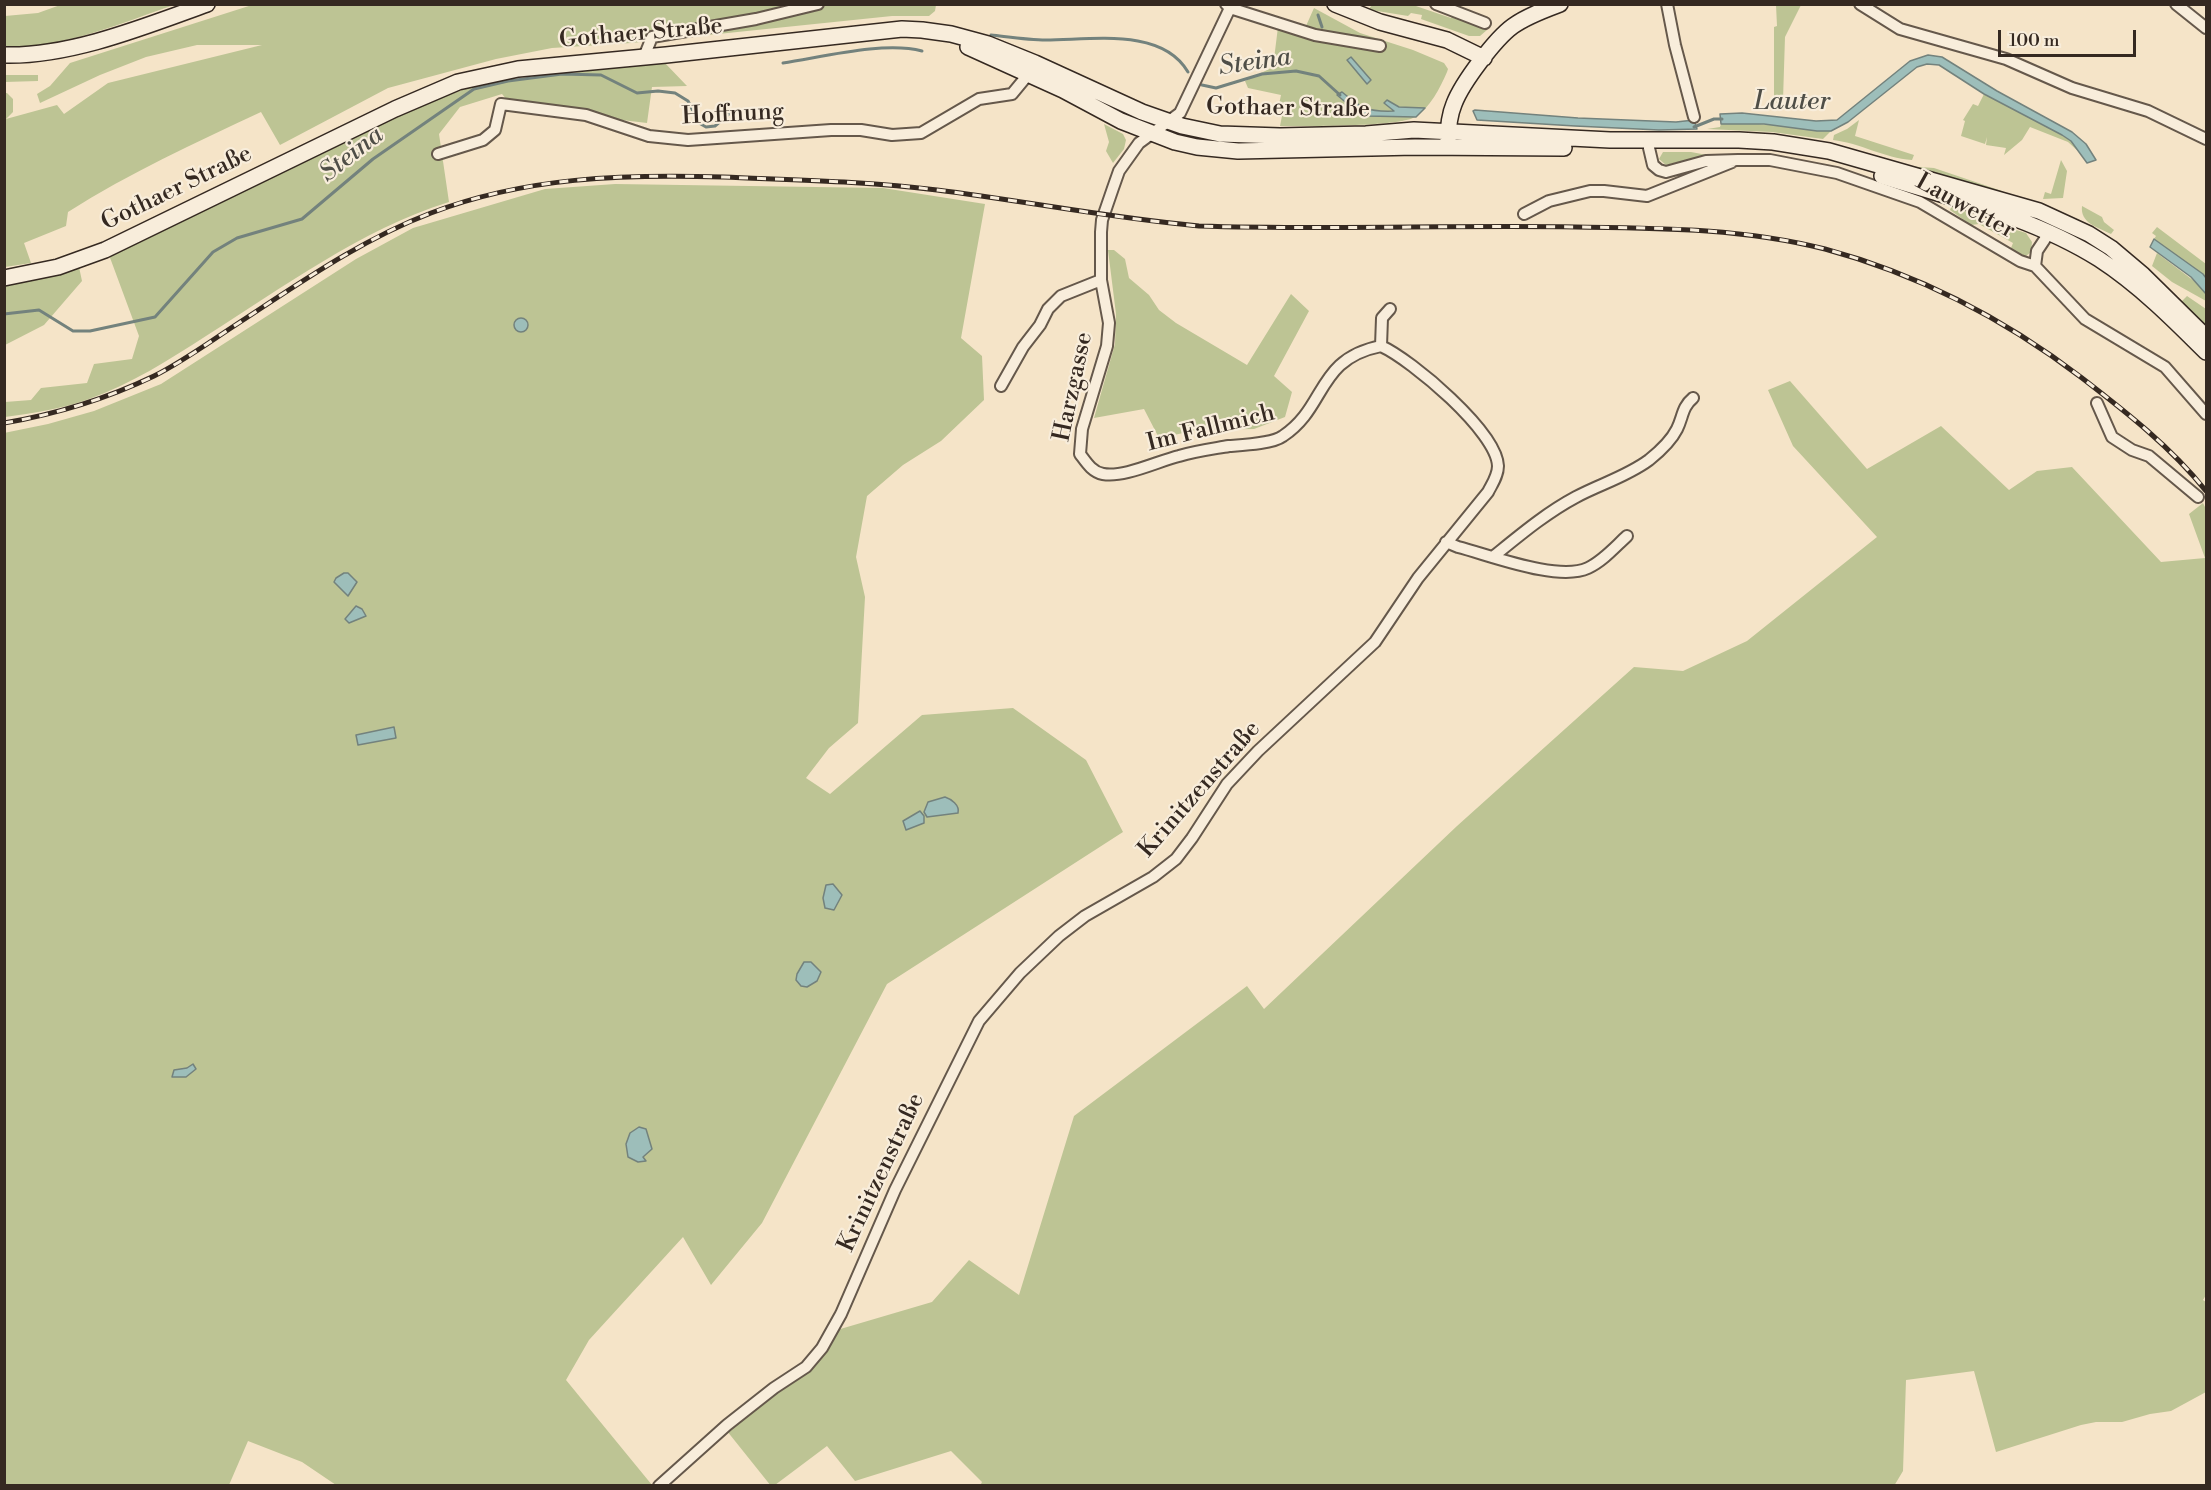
<!DOCTYPE html>
<html>
<head>
<meta charset="utf-8">
<style>
	body { margin:0 }
	#map { position:relative; width:2211px; height:1490px; overflow:hidden; background:#f5e4c8; font-family:"Libre Bodoni",serif }
	canvas { display:block }
	.frame { position:absolute; inset:0; border:6px solid #352921; pointer-events:none }
	.scale { position:absolute; left:1998px; top:30px; width:138px; height:27px; box-sizing:border-box; border:3px solid #352921; border-top:0; padding-left:8px; font-size:18px; line-height:21px; white-space:nowrap; color:#352921; -webkit-text-stroke:4px #f8eddb; paint-order:stroke }
</style>
</head>
<body>
<div id="map">
<canvas width="2211" height="1490"></canvas>
<div class="frame"></div>
<div class="scale">100 m</div>
</div>
<script>
const context = document.querySelector('canvas').getContext('2d');
context.lineJoin = 'round';
function fillPath(path, color) { context.fillStyle = color; context.fill(path, 'evenodd'); }
function stroke(path, color, width, dash) { context.strokeStyle = color; context.lineWidth = width; context.lineCap = dash ? 'butt' : 'round'; context.setLineDash(dash || []); context.stroke(path); }
function drawText(font, color, halo, rows, align = 'center') {
  context.font = font + ' "Libre Bodoni",serif'; context.lineWidth = 4.5; context.setLineDash([]); context.textBaseline = 'middle'; context.strokeStyle = halo; context.fillStyle = color; for (const [text, x, y, turn = 0] of rows) {
    context.save(); context.translate(x, y); context.rotate((+turn || 0) * Math.PI / 180); context.textAlign = isNaN(turn) ? turn : align; if (halo) context.strokeText(text, 0, 0); context.fillText(text, 0, 0); context.restore();
  }
}
const green = new Path2D(`
	M63,4h111v1c-53,18 -112,44 -169,42v-31l33,-3z
	M252,5h684l-1,6 -6,5h-37l-261,27 -79,5 -56,11 -108,29 -108,57 -19,-33c-66,31 -132,61 -193,100l-2,14 -42,17 7,20 -26,4 -1,-174h3l6,6v13l-7,7 51,-14 7,9 44,-31 154,-38h-65l-51,12 -46,18 -60,28 -3,-9 13,-8 20,-23z
	M1372,5h41l38,13 3,-5 30,11 3,6 -7,6h-11l-48,-17 1,-4 -11,-2 -3,3 -37,-6 -2,-1z
	M1776,5h25l-16,32 -2,63 -9,4v-77l3,-1z
	M1314,8l46,25 53,17 31,13 4,6 -1,3c-7,16 -17,36 -32,45 -16,10 -112,9 -135,9l3,-15 -5,-2 3,-14 -33,-7 -3,-7 28,-14 5,-40 24,8z
	M664,62l23,24 -35,1 -5,36 -134,-16 -11,-13 -42,13 -21,27 10,68c-89,28 -165,85 -243,134 -37,24 -75,48 -117,63 -27,10 -56,14 -84,18v-15l26,-2 10,-12 46,-5 7,-19 38,-5 7,-23 -30,-81 288,-141 82,-30z
	M4,75h34v6l-33,1z
	M1984,94l78,41 9,6 8,11 -11,-10 -38,-15 -8,13 -18,15 2,-7 -20,-3 1,-8 -2,7 -24,-8 4,-15 -2,-1 10,-16 5,2z
	M1859,120l-4,16 59,19 -2,5c-28,-2 -52,-17 -79,-20l1,-5 13,-6z
	M1742,123l46,3 29,5h14l-8,8 -51,-7 -65,-3 13,-2 1,-3z
	M1104,124l19,10 3,6 -2,9 -11,14 -7,-12 3,-9z
	M1826,146l20,1 60,19 28,2 68,23 8,6z
	M1663,152h28l16,3 -41,10 -7,-6z
	M2061,160l6,11 -4,27 -20,1 2,-7 6,2z
	M615,184l268,4 102,16 -24,134 21,18 2,44 -43,41 -38,24 -36,31 -11,61 9,40 -7,126 -29,25 -23,30 24,16 92,-79 91,-7 73,52 37,72 -236,152 -125,239 -51,62 -28,-48 -94,103 -23,40 86,105h-316l-34,-23 -54,-21 -19,44h-224l-1,-1052 44,-9 46,-13 67,-27 195,-125 57,-31 132,-39z
	M1952,205l32,15 42,13 6,9 -1,10 -5,4 -12,-4 -3,-4 2,-5 -34,-19 -8,1 -21,-15z
	M2082,206l20,11 2,5 10,8 -3,4c-14,-7 -31,-11 -29,-28z
	M2157,227l49,37v14l-52,-39 2,-3 -4,-3z
	M1108,250h6l11,9 4,19 20,17 10,15 17,13 71,42 44,-71 18,17 -35,65 18,16 -7,25 -31,12 -56,1 -39,8 -15,-29 -50,9 21,-74 1,-30z
	M2157,253l45,34 4,7v7l-34,-19 -20,-16z
	M79,267l3,14 -38,44 -39,20v-61z
	M2187,296l19,13v16l-25,-23z
	M1790,381l77,88 74,-43 68,64 28,-19 35,-4 89,95 44,-4 -16,-44 14,-11 3,6v786l-3,5 3,2v90l-35,19 -21,3 -28,8h-26l-15,3 -85,27 -22,-81 -68,9 -3,91 -9,15h-914l2,-4 -31,-31 -96,30 -28,-35 -52,39 -4,1 -44,-55 42,-34 31,-19 10,-10 27,-38 95,-28 37,-42 50,35 55,-179 173,-130 17,23 193,-183 177,-159 49,4 64,-30 130,-104 -84,-91 -25,-56z`);
const water = new Path2D(`
	M1928,55l14,2 55,34 75,41 14,12 10,16 -9,3 -16,-22 -9,-6 -78,-41 -45,-29 -12,-1 -10,3 -69,55 -17,9h-14l-53,-7h-43l-1,-10 22,-1 74,8 21,-1 73,-59z
	M1351,57l20,23 -4,4 -20,-24z
	M1342,92c20,17 26,20 52,19l-10,-8 3,-3 12,7 26,1 -9,9 -49,-1 -11,-5 -19,-16z
	M1475,110l103,8 98,4 18,-2 3,9 -38,1 -84,-4 -98,-6 -4,-9z
	M2154,239l49,35 3,4v16l-15,-17 -41,-30z
	M514 325a7 7 0 1 1 14 0a7 7 0 1 1-14 0Z
	M344,573h4l9,9 -9,14 -14,-14 2,-4z
	M356,606l6,3 4,7 -17,7 -4,-4z
	M394,727l2,11 -38,7 -2,-10z
	M945,797c6,2 15,8 13,16l-31,4 -3,-5 4,-10z
	M920,811l4,5v7l-18,7 -3,-9z
	M833,884l9,11 -8,15 -9,-2 -2,-10 3,-13z
	M804,962h7l10,10 -4,9 -10,6 -6,-1 -5,-6 1,-6z
	M193,1064l3,5 -10,8h-14l2,-7 13,-2z
	M639,1127l7,2 6,20 -9,8 3,4 -8,1 -10,-5 -2,-13 4,-11z`);
const stream = new Path2D(`
	M1318,15l4,12
	M991,35c18,2 37,5 55,5 45,0 116,-13 142,32
	M783,63c40,-6 101,-22 139,-12
	M1202,85l14,3 46,-14 34,-3 23,5 21,19
	M1694,127l20,-8h8
	M4,314l35,-4 34,21h17l65,-14 58,-65 24,-14 65,-19 71,-60 101,-70 34,-8 54,-7 39,1 36,18 21,-2 17,2 13,8 11,22 7,4 9,-1 15,-13`);
const street = new Path2D(`
	M1226,4l4,4 85,27 65,11
	M1436,4l49,19
	M1667,4l8,41 19,72
	M1860,4l40,25 106,30 66,29 76,23 58,28
	M2176,4l30,24
	M1230,8l-50,105 -41,30 -20,28 -6,17 -11,32 -1,12v48l8,43 -2,23 -25,83 -2,25c6,8 12,18 23,20 21,4 55,-13 76,-18 17,-5 33,-7 50,-10 14,-1 43,-2 54,-10 44,-29 33,-77 98,-90
	M644,57l8,-20 104,-18 62,-15
	M1649,148l4,17 6,5 7,2 40,-11 32,-1h32l67,13 83,29 100,59 15,5 50,53 80,48 41,47
	M438,154l45,-14 12,-10 6,-26 85,11 63,21 39,4 143,-10h30l31,5 29,-2 58,-34 33,-5 19,-23
	M1524,214l25,-13 41,-10h14l43,5 85,-34
	M2035,266l2,-15 12,-18
	M1381,346l1,-28 8,-9
	M1001,386l22,-39 17,-22 8,-16 13,-13 40,-16
	M2097,403l15,34 20,13 17,6 49,41
	M1446,542l12,5c32,8 100,35 130,21 15,-7 27,-21 39,-32
	M1494,556c26,-21 52,-43 82,-59 24,-13 50,-20 73,-37 10,-8 22,-19 28,-31 6,-12 5,-22 16,-31
	M659,1486l68,-61 47,-37 32,-21 16,-19 19,-34 54,-124 84,-169 41,-48 39,-37 26,-20 68,-39 23,-18 16,-21 35,-54 31,-33 117,-109 43,-64 70,-86c4,-8 10,-16 10,-26 -1,-34 -86,-106 -117,-120`);
const secondary = new Path2D(`
	M1335,4l45,18 67,18 37,18
	M968,47l95,43 58,31 54,21 22,5 41,4 177,-4 149,1
	M4,55c66,2 142,-29 203,-51
	M1448,141c0,-13 1,-25 6,-37 8,-21 41,-65 59,-78 14,-10 31,-16 47,-22
	M1882,176c73,23 152,42 217,83 40,26 74,60 107,93
	M4,278l54,-11 47,-17 290,-141 63,-27 60,-13 148,-14 236,-26 20,1 29,4 37,10 47,19 107,49 40,14 38,8 60,2 86,-2 48,-4 196,10h129l34,2 56,9 210,60 50,23 22,14 32,27 63,62`);
const rail = new Path2D(`
	M4,423c53,-9 102,-24 150,-47 28,-14 54,-33 80,-50 63,-41 126,-86 197,-113 94,-36 192,-39 292,-36 71,3 143,4 214,13 88,11 174,28 262,36 126,4 251,-1 377,1 83,1 167,1 249,22 93,25 181,71 257,129 44,34 89,69 124,113`);
const streetNames = [
	["Gothaer Straße",641,34,-5],
	["Gothaer Straße",1288,109,1],
	["Hoffnung",733,115,-3],
	["Gothaer Straße",177,189,-26],
	["Lauwetter",1965,207,29],
	["Harzgasse",1074,387,-78],
	["Im Fallmich",1211,429,-14],
	["Krinitzenstraße",1200,790,-49],
	["Krinitzenstraße",882,1173,-65]
];
const waterNames = [
	["Steina",1255,63,-8],
	["Lauter",1792,103],
	["Steina",352,155,-38]
];
fillPath(green, '#bdc494');
fillPath(water, '#9dbeba');
stroke(water, '#73827d', 1.5);
stroke(stream, '#73827d', 3);
stroke(street, '#65584b', 14);
stroke(secondary, '#352921', 18);
stroke(street, '#f8eddb', 10);
stroke(secondary, '#f8eddb', 15);
stroke(rail, '#352921', 5);
stroke(rail, '#f8eddb', 3, [9]);
drawText('24px', '#352921', '#f8eddb', streetNames);
drawText('italic 26px', '#4f4e47', '#f8eddb', waterNames);
</script>
</body>
</html>
